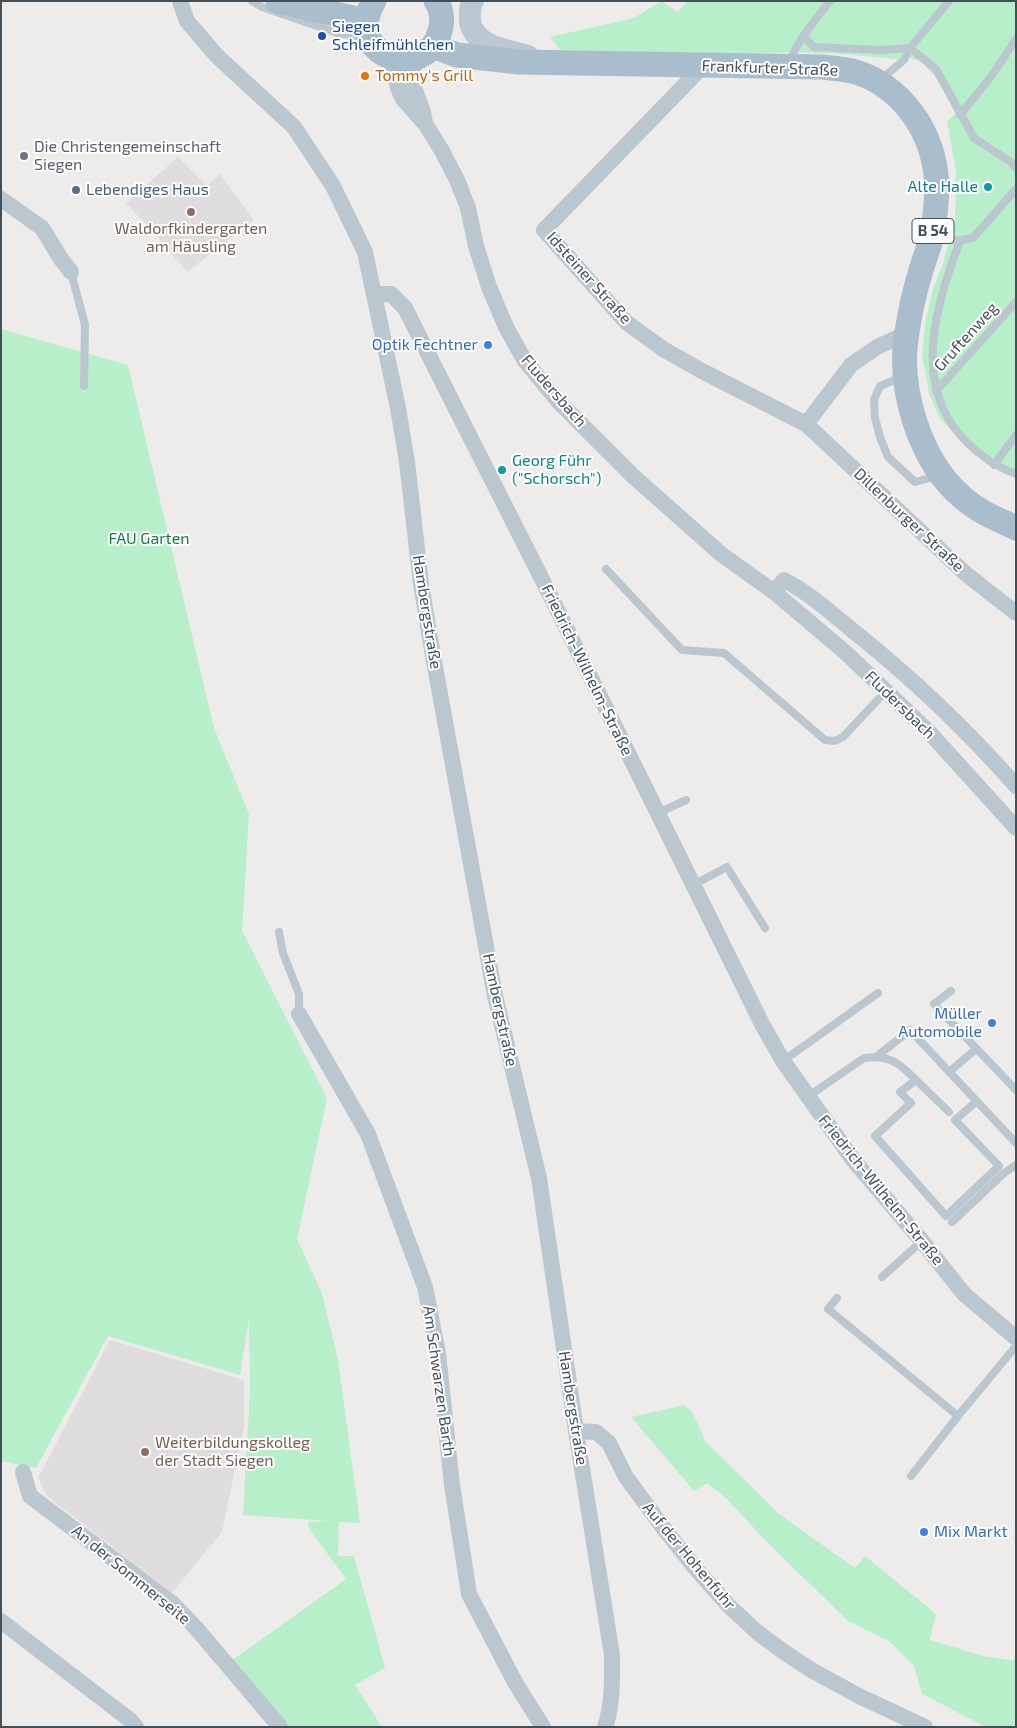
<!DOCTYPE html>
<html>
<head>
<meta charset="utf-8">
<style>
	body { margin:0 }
	#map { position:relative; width:1017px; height:1728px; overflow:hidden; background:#eeebeb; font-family:"Exo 2",sans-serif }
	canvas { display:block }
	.frame { position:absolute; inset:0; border:2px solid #435059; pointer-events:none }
</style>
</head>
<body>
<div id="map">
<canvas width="1017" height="1728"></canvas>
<div class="frame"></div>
</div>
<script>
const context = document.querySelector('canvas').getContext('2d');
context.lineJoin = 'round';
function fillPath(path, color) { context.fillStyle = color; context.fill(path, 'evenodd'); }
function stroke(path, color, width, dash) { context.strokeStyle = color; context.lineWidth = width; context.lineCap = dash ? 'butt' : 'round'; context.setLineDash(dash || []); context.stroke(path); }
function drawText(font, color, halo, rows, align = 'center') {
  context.font = font + ' "Exo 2",sans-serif'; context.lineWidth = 4; context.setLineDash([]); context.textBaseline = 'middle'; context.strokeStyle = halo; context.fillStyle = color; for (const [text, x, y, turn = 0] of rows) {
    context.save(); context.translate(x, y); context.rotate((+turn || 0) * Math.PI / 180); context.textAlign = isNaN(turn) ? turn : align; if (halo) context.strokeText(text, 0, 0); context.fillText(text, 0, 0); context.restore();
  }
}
const education = new Path2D(`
	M178,157l29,29 13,-12 34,46 -67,52 -30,-36 -31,-33z
	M110,1340l134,40v47l-22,105 -50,61 -124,-96 -10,-19z`);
const green = new Path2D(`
	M661,1l17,11 9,-11h329v477l-29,-13 -47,-46 -11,-26 -7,-38 4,-36 7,-30 10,-26 12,-44 1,-49 -9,-49 8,-7 -12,-28 -20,-23 -15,-6 -4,3 -61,-6 -50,-2 -45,2 -188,-4 -10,-13 84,-19z
	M1,329l127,36 86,363 35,86 -7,117 85,167 -30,141 25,54 16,67 22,163 -21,-1 -1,34h16l31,112 -30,17 27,42h-95l-56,-66 115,-82 -38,-52 1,-5 19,-1 -85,-6 7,-125 -1,-71 -9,56 -132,-39 -72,132 -35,-7z
	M685,1405l7,7 14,30 73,72 76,54 10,-12 71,58 -6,26 53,16 33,5v66h-30l-64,-33 -8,-28 -24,-24 -42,-21 -81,-79 -41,-44 -19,-15 -13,8 -63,-74z`);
const lane = new Path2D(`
	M252,1l10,6 75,26 27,4
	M803,36l11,11 65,3 31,-2 26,21 38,69 37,24 5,6
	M789,64c8,-24 26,-43 41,-63
	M880,80l24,-20 6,-12 39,-47
	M960,115l33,-41 23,-35
	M937,234l18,7 18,-3 43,-49
	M960,241c-23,62 -48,138 0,194 16,18 34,31 56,39
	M71,272l14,53 -1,61
	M902,377l-22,9 -6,14 1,18 5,19 8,20 27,25 22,-6
	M936,391l80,-89
	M994,465l22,-30
	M606,569l76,81 42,3 101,87 10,1 8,-4 43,-46
	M658,813l28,-13
	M693,885l34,-18 38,61
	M279,932l4,21 16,41v20
	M951,991l-17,13 82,86
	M876,1057c18,1 27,10 40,23l-16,12 11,11 -36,33 71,80 53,-50 -44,-46 21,-18
	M783,1061l95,-68
	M949,1072l27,-23
	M916,1080l33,32
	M807,1097l57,-39 12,-1 34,-27 106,113
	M952,1222l52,-49 12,-8
	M882,1277l40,-36
	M837,1298l-9,11 130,107 58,-70
	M911,1476l47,-60`);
const street = new Path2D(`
	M180,1l7,20 30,35 77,71 39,59 32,66 33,156 9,54 14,122 11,66 63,346 44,182 37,253 36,224c0,24 1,49 -7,72
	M390,58l8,30 5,11 23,26 16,26 15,29 11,28 8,38 13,41 17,40 19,34 33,40 75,75 88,78 53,38 71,60 85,81 86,95
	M413,59v26l10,27 2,11
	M704,65l-160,165 82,92 37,27 37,21 106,54 160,150 50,39
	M1,199l41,29 19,31 10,13
	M374,294h17l14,14 145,287 213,431 20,35 71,100 68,80 42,53 52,44
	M806,424l45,-59 26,-18 29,-13
	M774,592l10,-12c25,13 46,32 68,50 59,47 114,99 164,156
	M299,1014l69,120 57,153 13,66 14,132 17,109 47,90 27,43
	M576,1431l20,1 13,11 17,34 39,53 31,39 32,36 29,27 27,20 29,19 46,25 66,31
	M23,1472l7,24 143,108 23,24 84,99
	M1,1621l129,99 6,7`);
const secondary = new Path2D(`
	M473,1c-4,6 -3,13 -3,20 4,26 38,29 58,35`);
const primary = new Path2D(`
	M278,1l88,20
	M374,1c-33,55 52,83 66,30 3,-9 2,-22 -4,-30
	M433,46l24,9 62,7 303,5c10,1 21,2 30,4 42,11 73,49 82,91 5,22 2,46 -1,68 -2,13 -8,27 -12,40 -6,20 -11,42 -14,62 -10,56 13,130 56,166 16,14 34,21 53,30`);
const markers = [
	[322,36,5,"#1a4fb4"],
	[365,76,5,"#e8710a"],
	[24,156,5,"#6b7280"],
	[988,187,5,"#0f9aa8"],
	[76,190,5,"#5c6f8a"],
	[191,212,5,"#8d6e63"],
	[488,345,5,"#3f7fe0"],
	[502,470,5,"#0f9aa8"],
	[992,1023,5,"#3f7fe0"],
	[145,1452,5,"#8d6e63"],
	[924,1532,5,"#3f7fe0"]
];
const shields = [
	[933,231,42]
];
const shieldNames = [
	["B 54",933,231]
];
const transitNames = [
	["Siegen",332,27],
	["Schleifmühlchen",332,45]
];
const streetNames = [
	["Frankfurter Straße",770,68,2],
	["Idsteiner Straße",589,278,48],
	["Gruftenweg",966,337,-48],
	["Fludersbach",554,391,49],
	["Dillenburger Straße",909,520,43],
	["Hambergstraße",427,612,81],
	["Friedrich-Wilhelm-Straße",587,670,64],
	["Fludersbach",900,705,44],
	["Hambergstraße",500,1010,78],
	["Friedrich-Wilhelm-Straße",881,1190,51],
	["Am Schwarzen Barth",439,1381,82],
	["Hambergstraße",573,1408,81],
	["Auf der Hohenfuhr",689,1556,50],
	["An der Sommerseite",131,1575,39]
];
const foodNames = [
	["Tommy's Grill",375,76]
];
const worshipNames = [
	["Die Christengemeinschaft",34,147],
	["Siegen",34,165]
];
const cultureNames = [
	["Alte Halle",978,187],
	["Georg Führ",512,461,"left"],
	["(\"Schorsch\")",512,479,"left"]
];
const serviceNames = [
	["Lebendiges Haus",86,190]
];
const educationNames = [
	["Waldorfkindergarten",191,229],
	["am Häusling",191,247],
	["Weiterbildungskolleg",155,1443,"left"],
	["der Stadt Siegen",155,1461,"left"]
];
const shopNames = [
	["Optik Fechtner",478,345],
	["Müller",982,1014],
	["Automobile",982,1032],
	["Mix Markt",934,1532,"left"]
];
const parkNames = [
	["FAU Garten",149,539]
];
fillPath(education, '#dfdcdd');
fillPath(green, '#b6efc9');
stroke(lane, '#bbc7cf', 8);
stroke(street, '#bbc7cf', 16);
stroke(secondary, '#bbc8d4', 22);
stroke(primary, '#a9bdcc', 25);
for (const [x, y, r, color] of markers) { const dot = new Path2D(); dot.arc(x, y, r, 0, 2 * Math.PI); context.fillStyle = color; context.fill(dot); stroke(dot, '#fff', 2); }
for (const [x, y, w] of shields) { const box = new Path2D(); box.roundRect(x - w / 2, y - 12.5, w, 25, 4); context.fillStyle = '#fff'; context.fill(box); stroke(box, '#435059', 1); }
drawText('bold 15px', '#435059', null, shieldNames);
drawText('16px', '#164399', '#fff', transitNames, 'left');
drawText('16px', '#435059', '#fff', streetNames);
drawText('16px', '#c56008', '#fff', foodNames, 'left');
drawText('16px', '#5b616d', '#fff', worshipNames, 'left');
drawText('16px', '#0d838f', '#fff', cultureNames, 'right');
drawText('16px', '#4e5e75', '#fff', serviceNames, 'left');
drawText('16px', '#785e54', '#fff', educationNames);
drawText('16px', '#366cbe', '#fff', shopNames, 'right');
drawText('16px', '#137c42', '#fff', parkNames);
</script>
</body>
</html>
